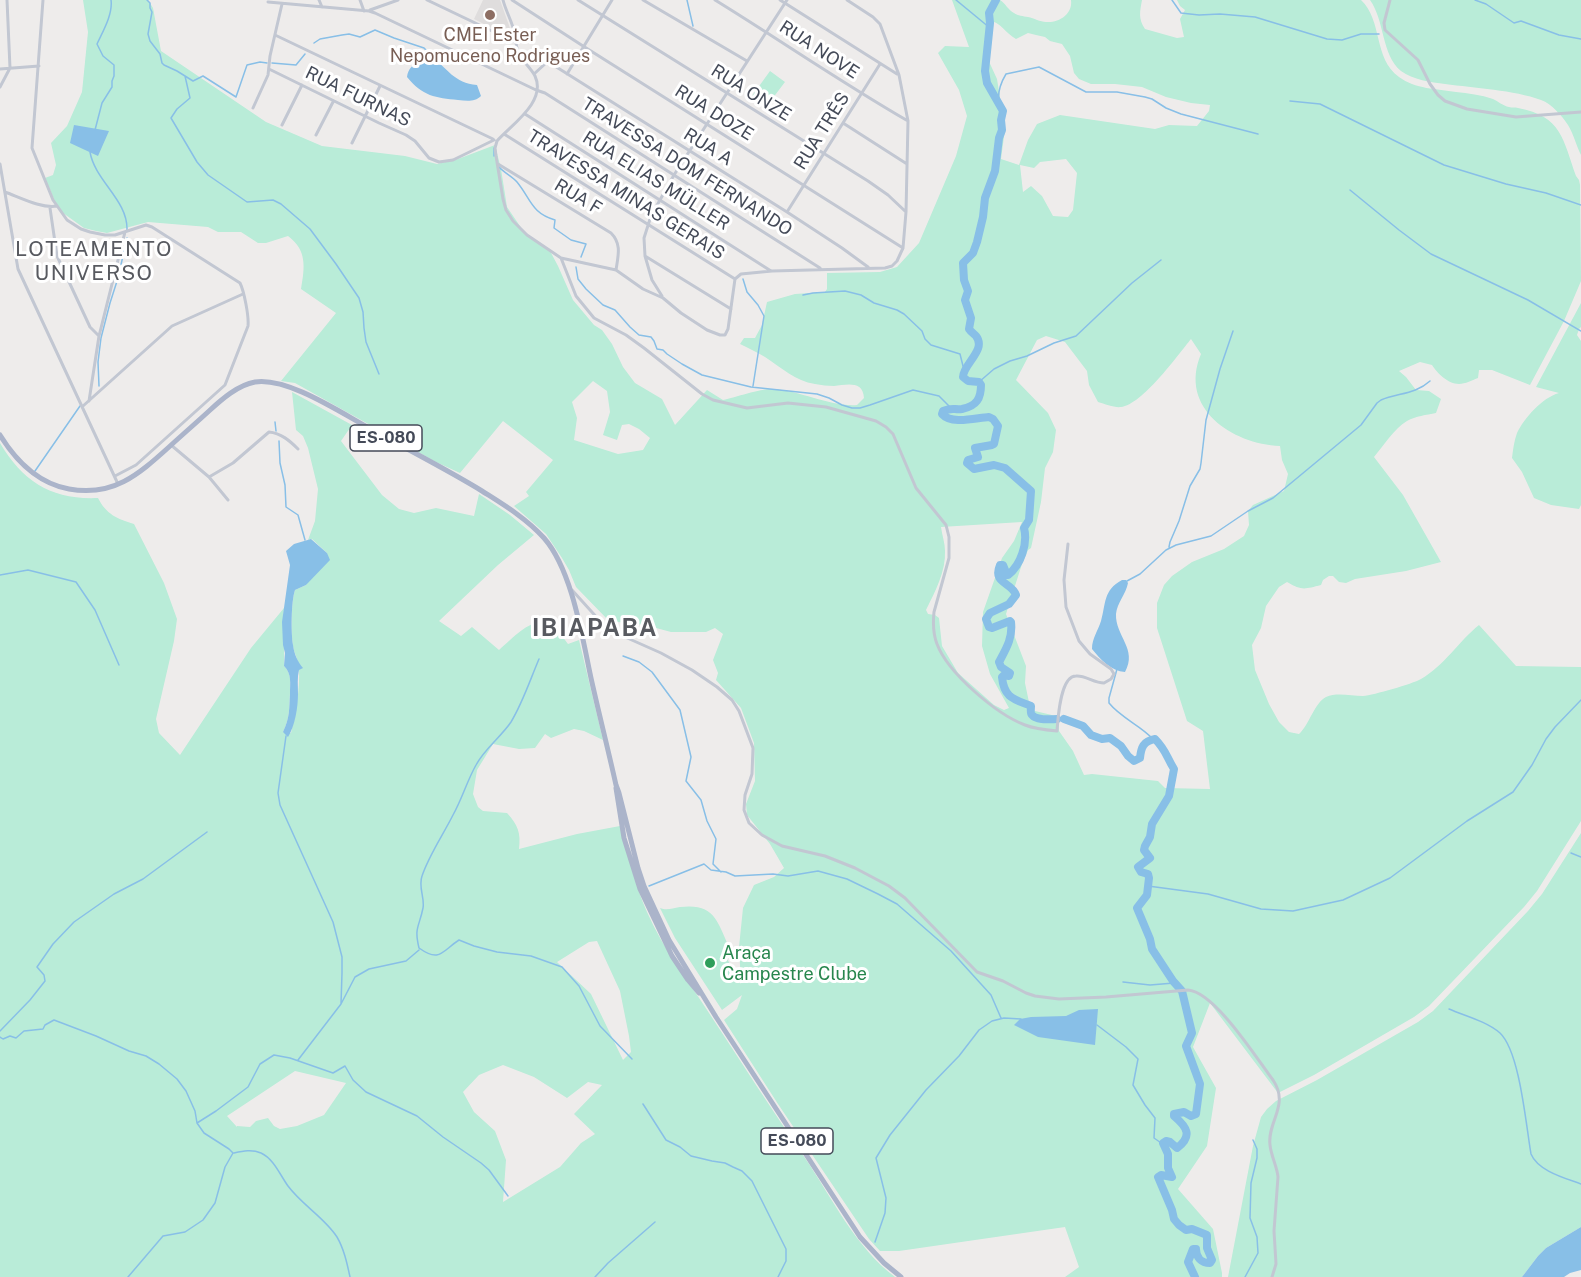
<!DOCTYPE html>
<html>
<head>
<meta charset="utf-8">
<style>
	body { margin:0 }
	canvas { display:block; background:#eeeceb }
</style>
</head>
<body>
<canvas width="1581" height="1277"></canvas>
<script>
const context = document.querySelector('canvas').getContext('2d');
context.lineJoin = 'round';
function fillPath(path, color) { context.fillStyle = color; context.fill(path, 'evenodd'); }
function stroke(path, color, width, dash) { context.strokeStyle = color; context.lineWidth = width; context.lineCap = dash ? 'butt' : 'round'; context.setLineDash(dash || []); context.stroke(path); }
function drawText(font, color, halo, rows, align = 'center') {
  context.font = font + ' "Public Sans",sans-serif'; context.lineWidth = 6; context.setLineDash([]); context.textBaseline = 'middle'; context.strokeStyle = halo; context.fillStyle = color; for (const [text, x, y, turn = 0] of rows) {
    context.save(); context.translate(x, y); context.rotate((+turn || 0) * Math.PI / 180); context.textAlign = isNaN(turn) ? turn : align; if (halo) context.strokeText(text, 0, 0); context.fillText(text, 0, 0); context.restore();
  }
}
const education = new Path2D(`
	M483,0h17l12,34 -1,4 -37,-19z`);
const green = new Path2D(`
	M83,0h65l5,8 8,43 105,71 56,24 83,10 32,8 21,-5 37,-14 6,24 6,38 17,25 26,19 8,15 15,34 21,25 8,5 10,14 11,23 12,16 27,16 13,26 32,-35 16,10c13,-3 39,-12 51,-11 26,2 58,18 83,16l7,-7c-1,-18 -18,-13 -30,-12 -6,0 -13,-1 -19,-2 -20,-3 -33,-16 -50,-27 -8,-5 -17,-9 -25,-13l4,-6h11l7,-13 5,-23 28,-8 30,-2 2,-3v-16l53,-1 17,-5 22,-24 37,-87 11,-40 -8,-26 -21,-37 7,-7 24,1 -17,-47h48c6,4 8,10 14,13 4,3 9,3 14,4 6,1 12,5 18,5 13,1 27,-8 25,-22h71c-2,11 -4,19 3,29l32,9 7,-1 -4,-18 5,-9 -5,-4 -3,-6h184c22,21 12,58 38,77 16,12 38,12 57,15 12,1 25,3 37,7 5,2 10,7 16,8 3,1 6,0 9,1 44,8 45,32 58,68l3,4 1,5 1,96 -17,40 -34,64 -38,-15h-13l-1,8c-5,2 -13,6 -19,6 -11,0 -22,-11 -27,-19l-12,-3 -21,9 7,6 10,13 13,1 12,8 -5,14c-10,2 -20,3 -29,8 -13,8 -23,24 -33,36l29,38 38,67 -35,9 -51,8 -9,4 -7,-1 -6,-6h-4l-6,4 -2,5c-16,4 -19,6 -34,-3l-8,5 -13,19 -5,22 -9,17 3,25 14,34 10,18 10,10 10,2c10,-9 16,-32 27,-37 11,-5 25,-1 37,-1 11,-1 49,-12 58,-17 23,-13 38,-38 58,-54l37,41 65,1v154l-44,70 -13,16 -95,99 -15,11 -100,58 -36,18 -68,-90 -17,44 23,41 -9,58 -29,43 35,40 9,44v4h-157l14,-10 -14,-40 -166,24h-19l-11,-12 -91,-135 -54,-84 13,-11 5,-14 -20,15 -47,-72 -15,-30c7,3 12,0 20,-1 35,-4 37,14 50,42l-5,6 16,29 -2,-37 4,-39 11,-23 20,-8 10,-9 -14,-24 -23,-29 -1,-11 9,-23 -1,-38 -13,-35 -25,-28 2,-7 -5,-13 10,-26 -8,-6 -9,4h-35l-26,-7 -36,-4 -33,-34 -7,-17 -7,-12 -16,-24 -32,-28 15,-10 -3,-4 27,-32 -50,-39 -43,52 -24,-11 -141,-79 -14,-2 55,-68 -35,-24c4,-22 6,-39 -13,-53l-22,7h-8l-17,-11h-23l-10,-5 -60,-5 -41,11 -11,-2 -12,-3 -21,-15 -7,-9 -11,-26 8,-3 3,-10 -5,-22 16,-17 15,-34 6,-60zM988,20c13,2 17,13 28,19l12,-6 8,2 9,2 5,4 12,3 8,12 4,17 5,6 12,5h24l27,3 24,10 25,6 19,2 -1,6 -12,15 -28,-1 -14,4 -95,-14 -23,9 -9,16 -9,25 -18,-6 4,-30 -8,-50 -11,-24zM1066,159l11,14 -4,37 -5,7 -15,-1 -11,-20 -11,-10 -8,6 -3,-27 14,3 6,-6zM1046,336l19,6 22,29 2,14 9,17c7,2 17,6 23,5 21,-2 57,-52 70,-68l10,15c-23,54 31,90 79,92l2,14 6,14 -4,17 -31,14 -5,6 1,14 -5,11 -20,13 -32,13 -20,14 -8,9 -7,18v25l30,93 16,10 7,58 -45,-1 -7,-7 -66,-7 -8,1 -11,-24 -14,-20v-9l-3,-6 -21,-5 -5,-4 -5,-24 1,-17 -20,-52 16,-50 6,-14 3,-2 10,-46 4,-34 8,-16 3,-22 -8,-17 -32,-33 21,-40zM593,381l14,10 3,21 -7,23 14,5 5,-15 7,-1 10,5 11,9 -7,12 -25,4 -44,-14 3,-22 -5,-16zM1022,522l-8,19 -12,17 -19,54 -1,34 8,28 19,34 -5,2 -10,-5 -36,-32 -16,-27 -3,-28 -4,-3 -7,-1 -2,-4c9,-18 20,-39 19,-59 0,-8 -3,-16 -4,-24z
	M1370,0h211v155c-5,-10 -7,-20 -13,-30 -6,-9 -16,-21 -27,-25 -27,-10 -67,-12 -96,-16 -14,-2 -32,-4 -44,-13 -20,-17 -16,-50 -31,-71z
	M770,71l15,11 -19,25 -14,-11z
	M1581,303v24l-2,2 -2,6 4,6v164l-2,4 -28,-4 -17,-7 -12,-26 -10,-14c1,-8 2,-17 5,-25 8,-16 25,-35 42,-40l-23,-6z
	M292,392l60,33 -11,16 41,54 17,14 15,4 22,-5 38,8 5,-22 31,21 24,20 -36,30 -59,56 22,15 11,-9 27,23c27,-24 43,-44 69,-6l11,-4 24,100 -19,-9 -10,-2 -23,9 -6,-4 -10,14 -16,1 -26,-5 -16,26 -4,24 5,13 5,4 24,2c11,12 14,20 12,36l58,-15 43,-8c8,29 15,59 27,86 16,37 41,68 62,101 32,49 63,97 96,145 27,40 51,90 90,119h-895v-834c23,39 52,57 98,55 8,16 19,21 36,26l30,59 13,36 -3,22 -18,78 3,14 21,22 71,-107 33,-40c-2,20 1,39 0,58 8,8 6,17 6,27 -1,17 0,24 -7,39l8,1c5,-22 9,-43 8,-65 0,-8 -5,-14 -6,-22 -2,-13 -2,-44 2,-56l11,-5 21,-32 -15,-14 -4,1 7,-19 3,-32 -10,-41 -5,-12 -7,-6zM597,941l23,50 9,45 2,16 -8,8 -32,-66 -34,-32 32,-20zM503,1065l31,12 33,21 21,-16 14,3 -28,29 21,20 -14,9 -21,24 -57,35 3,-42 -11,-29 -21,-19 -11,-20 16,-17zM295,1071l51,12 -22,32 -27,11 -17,3 -6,-3 -6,-8 -12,3 -6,6 -13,-1v1l-10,-11z
	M1581,833v394l-35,21 -8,8 -16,21h-294l25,-131 8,-29 6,-8 9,-8 41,-21 101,-58 15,-11 95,-100 14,-17z`);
const water = new Path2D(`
	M431,56c17,13 23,27 46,29l4,11c-6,6 -14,5 -23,4 -22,-2 -36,-4 -51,-23 1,-8 6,-14 14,-15l3,-5z
	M74,125l35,6 -11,25 -28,-13z
	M311,539l16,14 3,7 -24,25 -11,5c-4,12 -4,43 -2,55 1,9 5,17 10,23l-4,2c-2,8 -1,16 -1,24 0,13 -3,32 -10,43l-5,-5c7,-15 6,-22 7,-38 0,-11 2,-20 -6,-28l1,-13 -2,-8 -1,-23 8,-57 -4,-14 8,-7z
	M1122,580h4l2,3c-2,11 -11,20 -12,31 -1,22 22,35 9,58 -14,-1 -25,-13 -33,-23 0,-11 6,-18 9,-28 5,-17 2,-31 21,-41z
	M1098,1009l-3,36 -57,-8 -24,-12 6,-6 11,-2 35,-1 13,-6z
	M1581,1227v43l-11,3 -6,4h-42l16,-21 8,-8z`);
const stream = new Path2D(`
	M147,0l3,3v5l2,4 -4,22 2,7 10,13 2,9 2,2 13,6 16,10 10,-5 33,21 11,-32 13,-3 7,1
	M687,0l6,26
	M956,0l34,28
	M1172,0l9,13 18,2 21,-1 35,3 72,22 15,1 19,-6h18
	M1475,0l11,4 28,19 7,-2 38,14 22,4
	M314,43l6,-4 22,-4 7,-1 11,3 15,-7 19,8 30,10 3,3 3,6
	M272,63l24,2 9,-11
	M185,76l5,22 -13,11 -6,9 26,44 11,13 39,27 26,-2 8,4 29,25 26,35 23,34 4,14 1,16 2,14 13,32
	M1290,101l30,3 124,61 62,19 40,9 35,12
	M999,104c-2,-11 1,-20 7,-30l33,-7 47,25h31l28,5 7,2 14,9 15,6 77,20
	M95,130l7,-27 10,-16v-6l2,-5v-11l-11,-9 -6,-12c6,-13 16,-30 14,-44
	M90,152c5,29 38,48 37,78
	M494,156v-8
	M498,166c6,7 14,10 19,16 14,17 14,31 38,38l-1,8 17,12 15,4 -5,13
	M1350,190l49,40 32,24 97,46 53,31
	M576,267l2,12 8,10 17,16 12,5 15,17 9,8 12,2 3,4 3,8 6,1 4,4 15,10 20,11 49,12 66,7 12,4 13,7 10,3h8l10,-3 43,-15 26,6 12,12
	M743,279l4,13 11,13 6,11 -11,70
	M803,295l10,-2 32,-2 16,4 13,8 23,7 7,4 18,17 3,8 6,6 29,9 4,16
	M979,382l15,-13 16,-8 17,-5 27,-13 22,-7 56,-53 29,-23
	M99,386l-1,-24 3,-24 9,-35 8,-25 9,-40
	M275,422l1,9
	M279,441l1,22 5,22 1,22 12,8 7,25
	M35,471l45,-65
	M1169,547l1,-5 9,-21 11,-35 10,-17 1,-6 5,-43 14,-51 13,-38
	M0,575l28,-5 48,12 19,28 24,55
	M1127,581l13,-7 26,-24 10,-5 35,-9 37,-25 25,-13 88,-73 16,-22 4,-3c17,-7 35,-6 49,-19
	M623,656l16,6 13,10 28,38 11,47 -5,24 15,19 6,21 9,18 -3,25 8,8
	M539,659c-9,21 -16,43 -28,63 -10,15 -26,26 -35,43 -9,16 -14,34 -23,50 -10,20 -24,40 -31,61 -4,11 3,22 1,32 -4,20 -9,19 -4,40 21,15 23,3 40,-8l15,6 23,6 34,4 31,11 17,19 21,40 32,33
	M1117,669l-8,29v5c12,15 31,22 44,36
	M286,736l-8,57 2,12 53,117 9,35v16l-1,31
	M1571,853l10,4
	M649,886l55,-22 7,6 15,2 9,4 38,-2 15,2 30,-5 29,8 31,15 19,10 54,47 40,44 10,23
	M1148,886l60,8 53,15 32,2 50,-11 47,-22 77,-57 46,-29 19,-27 14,-26 9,-12 26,-27
	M1123,982l27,3 24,-2
	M1449,1009c16,7 37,12 51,24 20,19 26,93 31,121 7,17 34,24 50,30
	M1097,1025l29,22 12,12 -5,26 12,20 10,13 -1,20 10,7
	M0,1031l30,-31 15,-19 -1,-6 -7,-8 16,-23 21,-22 40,-28 29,-15 64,-47
	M0,1037l3,2 7,-3 6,2 8,-7 19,-2 2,-4 9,-5 42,16 33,15 17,5 13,8 18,15 9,12 9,20 2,12 7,10 25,16 4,4
	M298,1060l43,-56 14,-27 14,-8 37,-8 13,-11
	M643,1104l23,36 14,7 11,9 21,5 13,2 8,4 9,4 10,10 34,68v12l-8,16
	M197,1123l19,-12 32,-24 12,-23 14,-9 16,3 43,15 12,-7 8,14 13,12 51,24 26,21 38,26 8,7 19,26
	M234,1153c9,-2 18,-4 27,0 13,6 19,22 27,33 14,19 37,32 49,51 7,12 10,26 13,40
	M875,1242l10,-29 1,-15 -10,-40 14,-23 36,-45 33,-34 20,-26 13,-9 12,-3 17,1
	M128,1277l35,-41 22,-4 18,-12 12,-17 10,-36 8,-14
	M595,1277l13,-14 47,-41
	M1245,1277l13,-24 -1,-16 -7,-19 1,-35 6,-25v-9l-4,-9`);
const river = new Path2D(`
	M996,0l-7,13 1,10 -5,48 2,12 16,28 -2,9 1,10 -3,8 -4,33 -10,27 -2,19 -6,25 -4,11 -10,10 1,17 4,11 -3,9 6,18 -2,11c2,3 5,5 7,7 11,14 -13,28 -13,41l5,4 11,1 2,3c0,13 -4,21 -19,24 -8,1 -9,-2 -19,2l-1,3c10,11 33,4 47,3l4,2 5,7 -4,18 -2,1 -17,3 3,9 -10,3 -1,3 7,6 20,-4 11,3 26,23 -2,29 -5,8c4,15 -3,37 -16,47h-2l-1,-5 -2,-5h-3c-8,19 12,17 16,30l-7,9 -19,9 -4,6 3,8 3,1 18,-7 1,1c2,16 -5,27 -12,40l2,5 9,6 -1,3 -5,-1 -2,2c2,21 12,22 29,29 0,3 -1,7 1,9 5,6 19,4 25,4
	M1064,719l19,7 8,9 11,4 8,-1 11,8 7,10 6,5 6,-3c1,-10 3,-17 15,-19 11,11 11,17 19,30l-5,27 -17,28 -2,13 -5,9 -1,4 6,8 -12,9 3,5 7,2 1,4 -2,17 -10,13 13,31 2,10 21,32 9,10 10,42 -6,13 14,38 -4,30 -5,2 -7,-4 -10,2v2c13,11 19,20 3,32l-7,-6 -4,-1 -3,2 5,11v14l4,9 -11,-2 -3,2 14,33 2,9 5,6 7,5 6,-1 15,6v13l5,12 -2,3c-9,0 -14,-6 -14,-14h-3l-5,13 7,15`);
const minor = new Path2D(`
	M43,0l-11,148 21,52 14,20 14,9 9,3 15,3h10l31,-10 6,2 88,56c4,8 9,33 8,43l-23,59 -89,80 -21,11
	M319,0l3,7
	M360,0l4,11
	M427,0l88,42
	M503,0c3,12 10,23 12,35 1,7 1,13 4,19 4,8 12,14 16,22 12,26 -24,49 -38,65l-2,7 1,8 7,43 3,11 7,11 14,14 34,23 15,38 18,22 32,17 18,13 58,46 11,6 34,8 41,-5 38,4 50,14 10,6 7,7 23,54 30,37 3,12v21l-15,54c-1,10 -1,22 3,32 11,29 59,70 88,81 10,4 21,5 32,6 1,-12 3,-55 19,-55 9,-1 18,7 28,7l7,-4 3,-5 -3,-5 -21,-15 -11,-13 -13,-34 -2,-27 4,-36
	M512,0l71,46 320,202
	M578,0l290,181 20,14 18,17
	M643,0l104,61
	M715,0c65,40 127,83 193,121
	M780,0l117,74
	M1390,0l-6,23 1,7 33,30 12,24 8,11 7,6 22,8 49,8 65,-5
	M268,2l101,9 6,2 161,77 9,3 275,175
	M370,10l28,-10
	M275,35l218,104
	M0,69l39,-3
	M269,69l110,54 27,12 9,6 14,17 10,4 14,-2 41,-20
	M534,74l12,-11h4l237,149 55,36 26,19
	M567,74l45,-74
	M0,87l10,-19 -3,-68
	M253,108l15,-33 2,-19 12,-52
	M525,114l246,157
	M843,123l64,41
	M282,125l20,-40
	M504,134l231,145
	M316,135l17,-33
	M352,143l28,-57
	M0,164l18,105 100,215
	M498,164l113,69c11,11 7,23 5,37
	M5,192c14,5 37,17 52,14
	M50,208l7,48 33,71 8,8
	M787,212l93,-148
	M645,256l86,53
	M561,258l55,12 27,19 20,9 18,15 26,17 13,5h5l3,-6 7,-50 6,-5 31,-3 113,-3 7,-2 5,-5 6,-13 3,-36 2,-91 -9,-46 -19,-51 -7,-7 -26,-17
	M662,296l-10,-16 -7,-24 -1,-18 7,-22 23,-41 113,-175
	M89,401l10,-65 26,-104
	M83,406l89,-80 71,-32
	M171,445l38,32 19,23
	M209,477l24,-14 36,-31c12,1 21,9 29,17
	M572,590l28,31 9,7 16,9 36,16 31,17 25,17 15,13 7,11 14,37 -1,26 -7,21 -1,15 5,13 13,12 20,11 43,10 30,12 34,18 16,12 72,74 26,9 23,12 9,3 24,3 47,-2 82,-7c27,2 69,69 85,90 17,25 -6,42 -3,65 1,11 7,21 8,32l-4,54 2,33 -4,13`);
const primary = new Path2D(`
	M0,435c16,26 37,48 69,54 44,8 69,-14 100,-42 13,-12 27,-24 40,-36 13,-12 29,-26 46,-29 33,-5 86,31 116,47 37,21 75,40 111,62 22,14 44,27 62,47 28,32 38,98 47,140 8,36 17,71 25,107l3,8 19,75 6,18 25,54 47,77 144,220 24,26 17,14
	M616,788l8,50 16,51 32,67 16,24 11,13`);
const markers = [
	[490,15,6,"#8d6e63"],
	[710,963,6,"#2e9e5b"]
];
const shields = [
	[386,438,72],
	[797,1141,72]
];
const shieldNames = [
	["ES-080",386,438],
	["ES-080",797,1141]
];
const educationNames = [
	["CMEI Ester",490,35],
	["Nepomuceno Rodrigues",490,56]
];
const streetNames = [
	["RUA NOVE",819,50,33],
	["RUA ONZE",751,93,32],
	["RUA FURNAS",358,97,26],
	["RUA DOZE",714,113,32],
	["RUA TRÊS",822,131,-58],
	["RUA A",708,147,32],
	["TRAVESSA DOM FERNANDO",687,167,32],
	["RUA ELIAS MÜLLER",656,181,32],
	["TRAVESSA MINAS GERAIS",626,195,32],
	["RUA F",578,197,31]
];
const leisureNames = [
	["Araça",722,953],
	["Campestre Clube",722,974]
];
const quarterNames = [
	["LOTEAMENTO",94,250],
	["UNIVERSO",94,274]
];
const districtNames = [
	["IBIAPABA",595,629]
];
fillPath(education, '#dfdddd');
fillPath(green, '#b9ecd8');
fillPath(water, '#88bfe7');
stroke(stream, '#88bfe7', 1.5);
stroke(river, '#88bfe7', 8);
stroke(minor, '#c2c7d2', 3);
stroke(primary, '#abb4ca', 5);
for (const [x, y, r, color] of markers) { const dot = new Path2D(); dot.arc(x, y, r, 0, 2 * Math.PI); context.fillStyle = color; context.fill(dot); stroke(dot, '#fff', 2); }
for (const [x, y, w] of shields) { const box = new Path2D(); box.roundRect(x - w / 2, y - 13, w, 26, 4.5); context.fillStyle = '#fff'; context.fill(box); stroke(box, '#444a58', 1.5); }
drawText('bold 16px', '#444a58', null, shieldNames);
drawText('18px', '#785e54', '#fff', educationNames);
drawText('18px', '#444a58', '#fff', streetNames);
drawText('18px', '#27864d', '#fff', leisureNames, 'left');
context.letterSpacing = '1.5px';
drawText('21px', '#585a60', '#fff', quarterNames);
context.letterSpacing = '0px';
context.letterSpacing = '1.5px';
drawText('bold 24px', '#585a60', '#fff', districtNames);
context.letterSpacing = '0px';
</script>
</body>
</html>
